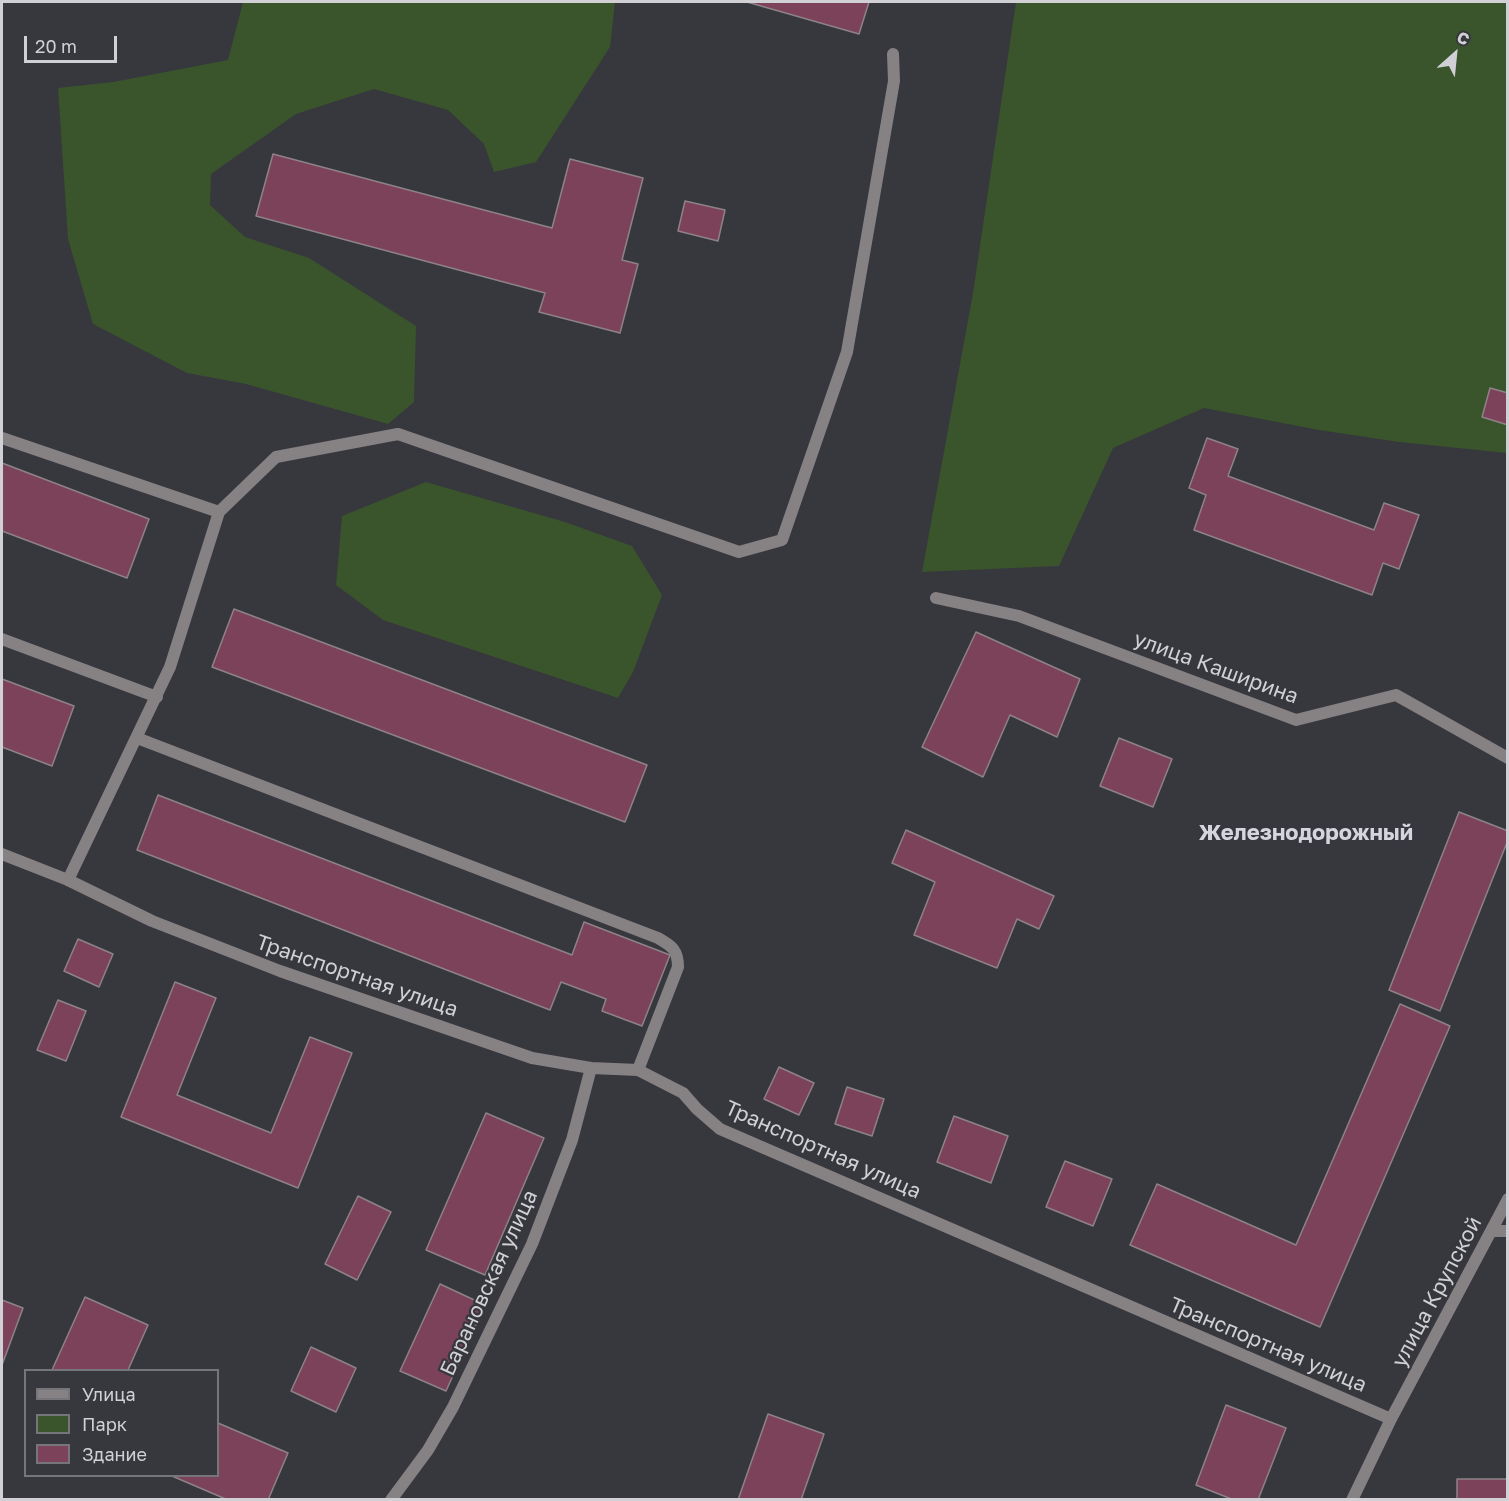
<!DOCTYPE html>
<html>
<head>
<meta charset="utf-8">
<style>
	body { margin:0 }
	#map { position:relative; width:1509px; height:1501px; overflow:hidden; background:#37373e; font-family:"Golos Text",sans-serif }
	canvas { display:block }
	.frame { position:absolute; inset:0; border:3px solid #d1d1d5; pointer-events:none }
	.legend { position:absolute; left:24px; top:1369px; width:195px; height:108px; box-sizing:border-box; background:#37373e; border:2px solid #75757a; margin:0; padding:8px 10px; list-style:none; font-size:18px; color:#d1d1d5 }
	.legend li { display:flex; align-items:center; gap:12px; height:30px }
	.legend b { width:30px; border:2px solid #75757a }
	.north { position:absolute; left:1425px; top:24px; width:60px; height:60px; -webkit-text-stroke:4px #37373e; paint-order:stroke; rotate:27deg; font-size:16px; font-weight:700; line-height:24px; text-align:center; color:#d1d1d5 }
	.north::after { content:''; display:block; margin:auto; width:21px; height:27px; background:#d1d1d5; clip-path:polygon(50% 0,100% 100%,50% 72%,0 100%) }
	.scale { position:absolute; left:24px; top:36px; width:93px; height:27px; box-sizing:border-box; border:3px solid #d1d1d5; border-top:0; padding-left:8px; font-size:18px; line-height:21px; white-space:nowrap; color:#d1d1d5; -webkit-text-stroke:4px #37373e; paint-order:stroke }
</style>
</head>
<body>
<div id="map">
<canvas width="1509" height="1501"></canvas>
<div class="frame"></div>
<ul class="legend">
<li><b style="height:8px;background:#868182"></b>Улица</li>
<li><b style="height:16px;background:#3a542c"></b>Парк</li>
<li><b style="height:16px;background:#7c4259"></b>Здание</li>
</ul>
<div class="north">С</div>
<div class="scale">20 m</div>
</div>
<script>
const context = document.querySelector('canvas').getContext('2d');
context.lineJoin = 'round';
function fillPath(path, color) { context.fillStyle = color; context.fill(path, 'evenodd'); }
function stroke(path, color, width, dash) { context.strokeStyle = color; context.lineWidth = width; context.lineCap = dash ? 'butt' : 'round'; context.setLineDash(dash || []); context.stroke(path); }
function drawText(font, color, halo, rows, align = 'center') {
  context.font = font + ' "Golos Text",sans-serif'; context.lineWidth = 4.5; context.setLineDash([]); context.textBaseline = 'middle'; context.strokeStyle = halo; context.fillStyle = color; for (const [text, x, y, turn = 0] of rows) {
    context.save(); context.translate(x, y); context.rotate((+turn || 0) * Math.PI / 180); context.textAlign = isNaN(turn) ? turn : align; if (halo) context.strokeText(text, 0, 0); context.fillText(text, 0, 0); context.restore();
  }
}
const green = new Path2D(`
	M243,2h372l-5,45 -74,115 -42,10 -10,-28 -36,-34 -74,-21 -78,25 -85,60 -1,31 35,32 64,21 107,68 -2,76 -26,22 -142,-40 -59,-11 -94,-49 -25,-85 -10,-151 55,-6 115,-22z
	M1016,2h491v451l-108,-11 -80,-12 -115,-22 -91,40 -54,118 -137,6 51,-279z
	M426,482l139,40 67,24 30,49 -29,77 -15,26 -235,-78 -47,-35 6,-69z`);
const building = new Path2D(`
	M747,2h122l-10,32z
	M273,154l279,74 18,-69 73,19 -21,82 16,4 -18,69 -81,-21 6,-19 -289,-77z
	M685,201l40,9 -7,31 -40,-10z
	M1490,388l18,5v32l-26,-8z
	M1207,438l31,11 -10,27 146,54 10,-27 35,12 -20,54 -16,-6 -11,32 -178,-65 12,-35 -17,-7z
	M2,463l147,56 -22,59 -125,-47z
	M234,609l413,156 -22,57 -413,-155z
	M976,632l104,47 -23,58 -47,-22 -27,62 -61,-30z
	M2,679l72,27 -22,60 -50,-19z
	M1119,738l53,21 -19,48 -53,-21z
	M158,795l414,160 12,-33 86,33 -28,71 -40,-15 4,-12 -45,-17 -11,28 -413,-160z
	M1459,812l49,19v9l-68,171 -51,-21z
	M906,830l148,66 -15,33 -22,-10 -20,49 -83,-33 21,-53 -43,-19z
	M78,939l35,15 -14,33 -35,-16z
	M175,982l41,16 -39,97 94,38 39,-96 42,16 -54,135 -177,-71z
	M58,1000l28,11 -20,50 -29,-11z
	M1400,1004l50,22 -130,301 -190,-82 27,-61 139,61z
	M779,1067l35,16 -15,32 -35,-16z
	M847,1087l37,12 -12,37 -37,-12z
	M486,1113l58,25 -59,137 -59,-25z
	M954,1116l54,20 -17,47 -54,-21z
	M1065,1161l47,18 -19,47 -47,-19z
	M358,1196l33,16 -34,68 -32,-16z
	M440,1284l45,21 -39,86 -46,-20z
	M85,1297l63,28 -20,45h-76z
	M2,1300l21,8 -21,57z
	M311,1347l45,21 -20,44 -45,-21z
	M1226,1405l60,23 -28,72h-24l-38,-15z
	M768,1414l56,20 -23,66h-63z
	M218,1423l70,30 -20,47h-40l-56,-24h46z
	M1457,1479h51v21h-51z`);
const service = new Path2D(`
	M2,438l217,74 -49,155 -102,213
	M219,512l57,-55 122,-23 341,118 43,-12 65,-188 47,-271 -1,-27
	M2,639l155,58
	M137,738l521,200c14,8 20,12 20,29l-40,103`);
const minor = new Path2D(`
	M936,598l83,18 277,104 100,-25 112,63
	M2,854l66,26 84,41 128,50 252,87 59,10 47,2 45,23 14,16 23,20 671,290
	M1492,1231h16
	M391,1500l37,-50 25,-43 79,-163 40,-104 19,-72
	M1352,1500l39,-81 117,-220`);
const streetNames = [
	["улица Каширина",1216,668,20],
	["Транспортная улица",357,976,19],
	["Транспортная улица",823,1150,24],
	["Барановская улица",489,1283,-65],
	["улица Крупской",1437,1292,-62],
	["Транспортная улица",1268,1345,23]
];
const neighbourhoodNames = [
	["Железнодорожный",1306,833]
];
fillPath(green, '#3a542c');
fillPath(building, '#7c4259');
stroke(building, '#8d8386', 1.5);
stroke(service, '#868182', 12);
stroke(minor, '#868182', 12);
drawText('21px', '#d1d1d5', '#37373e', streetNames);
drawText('bold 22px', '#d5d5de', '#37373e', neighbourhoodNames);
</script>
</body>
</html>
